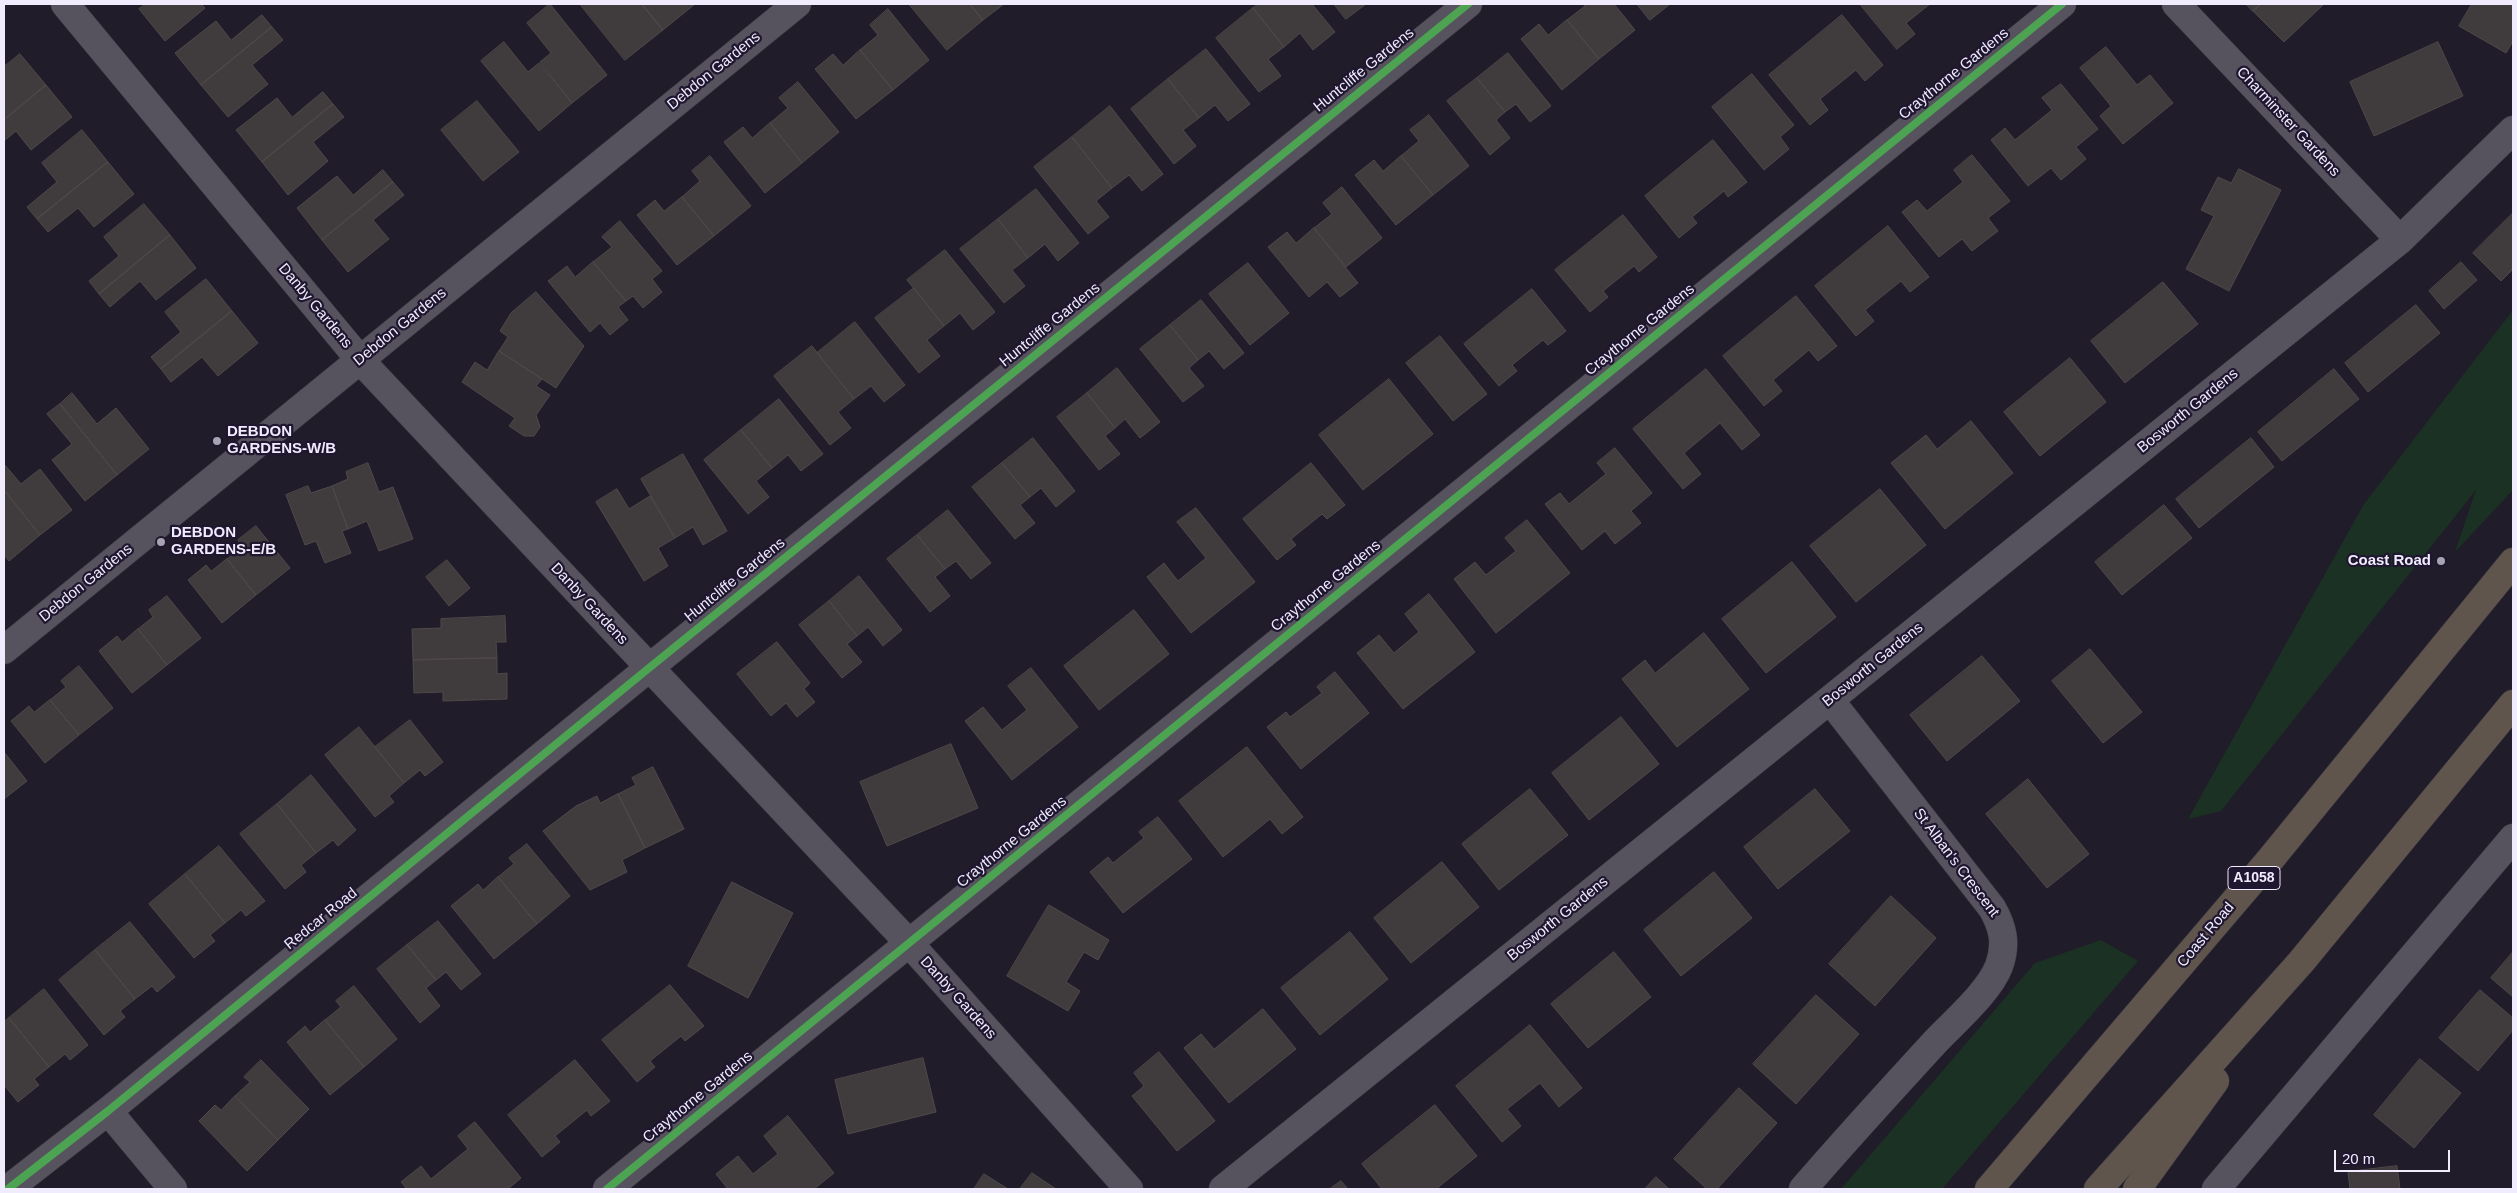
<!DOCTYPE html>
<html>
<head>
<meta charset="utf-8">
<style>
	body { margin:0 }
	#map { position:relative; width:2517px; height:1193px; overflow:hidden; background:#201c29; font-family:Helvetica,sans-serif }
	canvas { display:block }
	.frame { position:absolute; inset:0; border:5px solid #f0ebfd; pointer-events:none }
	.scale { position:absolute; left:2334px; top:1150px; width:116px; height:22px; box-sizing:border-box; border:2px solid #f0ebfd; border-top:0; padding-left:6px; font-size:15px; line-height:18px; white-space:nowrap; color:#f0ebfd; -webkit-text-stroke:4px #1f162f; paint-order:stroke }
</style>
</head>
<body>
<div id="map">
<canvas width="2517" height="1193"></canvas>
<div class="frame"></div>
<div class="scale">20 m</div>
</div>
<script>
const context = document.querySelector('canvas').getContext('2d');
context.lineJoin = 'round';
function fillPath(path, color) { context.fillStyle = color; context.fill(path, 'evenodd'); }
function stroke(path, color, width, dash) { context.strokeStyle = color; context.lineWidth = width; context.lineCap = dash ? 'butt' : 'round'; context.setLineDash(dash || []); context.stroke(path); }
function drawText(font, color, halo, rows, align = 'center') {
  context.font = font + ' Helvetica,sans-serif'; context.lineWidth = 4.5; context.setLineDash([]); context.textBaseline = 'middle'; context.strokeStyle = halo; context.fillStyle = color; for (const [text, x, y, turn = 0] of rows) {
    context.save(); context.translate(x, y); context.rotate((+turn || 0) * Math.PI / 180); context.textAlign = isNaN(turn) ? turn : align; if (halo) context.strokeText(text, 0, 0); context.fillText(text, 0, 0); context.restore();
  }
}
const green = new Path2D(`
	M2513,310v180l-58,62 21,-62 -255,321 -33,8 176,-315z
	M2101,940l37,21 -196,228h-101l194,-226z`);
const building = new Path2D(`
	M146,4h55l4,4 -40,33 -26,-32z
	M550,4l57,71 -35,28 -32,-41 11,-9 -24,-30z
	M580,4h62l21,26 -38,30z
	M642,4h53l-32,26z
	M909,4h61l13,16 -36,30z
	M970,4h34l-21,16z
	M1259,4h53l23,28 -22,18 -13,-17 -16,14 -31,-39z
	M1334,4h32l-20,15z
	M1583,4h31l21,26 -36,29 -32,-39 18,-14z
	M1637,4h33l-20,16z
	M1860,4h70l-24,19 9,11 -18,15z
	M2246,4h15l-8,7z
	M2261,4h63l-40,38 -31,-31z
	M2472,4h41v37l-7,12 -47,-27z
	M1253,8l31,39 -16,12 13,17 -22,16 -43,-54z
	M888,9l41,51 -36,30 -33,-40 18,-15 -8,-10z
	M262,15l10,12 -71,58 -26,-32 41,-32 15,19z
	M1842,15l41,50 -18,16 -9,-11 -36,29 8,11 -18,15 -41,-50z
	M1567,20l32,39 -37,31 -41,-51 18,-15 9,11z
	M272,27l11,13 -31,25 16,19 -40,33 -27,-32z
	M504,42l24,30 11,-9 33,40 -33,28 -58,-70z
	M2438,42l25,54 -89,40 -24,-54z
	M2106,47l31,38 13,-10 23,28 -50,41 -23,-28 11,-10 -31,-38z
	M1206,49l44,55 -22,17 -13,-16 -16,13 -31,-39z
	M860,50l33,40 -37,29 -41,-50 18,-15 10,11z
	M1508,53l43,53 -21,16 -14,-18 -11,8 -28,-34z
	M20,54l26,31 -42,35v-53z
	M1752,74l42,51 -14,12 9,12 -25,21 -52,-63z
	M1477,78l28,34 -9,8 14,18 -20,17 -43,-54z
	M1168,79l31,39 -16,12 13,16 -22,18 -43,-55z
	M798,82l41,50 -37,31 -32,-40 18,-15 -9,-10z
	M2061,84l37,45 -22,18 10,12 -25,21 -10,-12 -23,18 -37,-46 14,-12 10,12 37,-30 -10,-12z
	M46,85l26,32 -41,33 -15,-19 -12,10v-21z
	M323,92l10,12 -71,58 -26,-32 41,-32 15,19z
	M477,101l42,51 -36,29 -42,-51z
	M333,104l11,13 -31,25 15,19 -40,34 -26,-33z
	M1110,106l53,68 -21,17 -13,-16 -17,13 -40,-51z
	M1429,115l40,51 -36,29 -32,-39 18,-15 -9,-11z
	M770,123l32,40 -37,30 -41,-51 19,-15 9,11z
	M82,130l26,32 -71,57 -10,-12 30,-25 -15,-19z
	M1072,137l40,51 -16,13 13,16 -21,17 -54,-67z
	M1713,140l34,42 -19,15 -4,-6 -32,26 5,6 -18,15 -34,-42z
	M1972,155l38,46 -22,17 10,13 -26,20 -10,-12 -23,18 -37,-45 15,-12 10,11 36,-29 -9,-12z
	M710,156l41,50 -37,30 -32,-39 18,-16 -8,-10z
	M1401,156l32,39 -37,30 -41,-50 19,-15 9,11z
	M108,162l26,32 -40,33 -16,-19 -30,24 -11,-13z
	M2239,169l42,21 -52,101 -43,-22 28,-53 -13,-6 17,-33 13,6z
	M383,170l10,12 -71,58 -25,-32 40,-32 16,19z
	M393,182l11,13 -31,25 16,19 -41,33 -26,-32z
	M1342,187l40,51 -36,29 -32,-39 18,-14 -9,-11z
	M1036,189l43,54 -21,18 -13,-17 -17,14 -30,-39z
	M682,197l32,39 -37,29 -40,-50 18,-15 9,11z
	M144,204l26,31 -71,59 -10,-13 30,-25 -15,-19z
	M2513,213v56l-12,12 -28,-28z
	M1623,215l34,42 -18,15 -5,-6 -31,25 5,6 -18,15 -35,-42z
	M998,219l30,39 -16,12 13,16 -21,17 -44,-54z
	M620,221l42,50 -10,8 10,13 -19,16 -10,-12 -7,5 -33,-39 19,-15 -10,-10z
	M1888,226l41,51 -19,15 -9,-11 -36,29 9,11 -18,15 -41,-50z
	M1314,228l44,55 -18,14 -13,-15 -18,15 -41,-50 19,-15 9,11z
	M170,235l26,33 -40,32 -16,-19 -30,26 -11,-13z
	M945,250l50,62 -22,18 -13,-17 -16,13 -37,-46z
	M593,262l33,39 -8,6 10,13 -18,15 -10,-12 -10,9 -42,-51 19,-15 8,11z
	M2461,262l16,18 -33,29 -15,-18z
	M1248,263l41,50 -39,32 -41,-51z
	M206,279l26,32 -71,58 -10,-12 30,-25 -16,-20z
	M2163,282l35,42 -73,59 -34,-42z
	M914,288l30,38 -17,14 13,16 -21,17 -44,-55z
	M1532,289l34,42 -18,14 -5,-5 -31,25 5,6 -18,15 -35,-42z
	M536,292l48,54 -28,42 -57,-37 9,-14 -8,-6 11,-18z
	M1796,296l41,50 -19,15 -9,-11 -36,30 9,11 -18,15 -41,-50z
	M1201,300l43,53 -20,16 -15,-18 -11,9 -28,-35z
	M2416,305l24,28 -72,59 -23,-29z
	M232,311l26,32 -40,33 -16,-19 -31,25 -10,-13z
	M855,322l50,63 -21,17 -13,-16 -17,13 -37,-46z
	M1170,325l28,35 -9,8 15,18 -21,16 -43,-53z
	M1440,336l47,58 -34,27 -47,-58z
	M812,346l42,53 -16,13 13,16 -21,17 -56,-69z
	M499,351l43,28 -6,7 14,9 -14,20 4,12 -6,9h-10l-15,-10 6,-8 -53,-36 13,-20 12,8z
	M2070,358l36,44 -66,54 -36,-44z
	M1117,368l43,54 -20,16 -15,-19 -10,9 -28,-35z
	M1706,369l54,66 -18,15 -22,-27 -36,30 17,21 -18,15 -50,-60z
	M2334,369l25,30 -77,62 -24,-29z
	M1389,379l44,55 -70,56 -44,-55z
	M72,393l25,31 19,-16 33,41 -32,26 -57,-71z
	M1087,393l28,35 -10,8 15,18 -21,16 -42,-53z
	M779,399l44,55 -22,17 -13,-16 -16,13 -31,-38z
	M60,404l57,71 -32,26 -33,-41 20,-16 -25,-30z
	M1971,421l42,52 -68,56 -54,-66 35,-28 11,14z
	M741,430l31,38 -16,13 13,16 -21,17 -44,-54z
	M1033,438l42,53 -19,16 -15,-19 -11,9 -28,-34z
	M2251,438l23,29 -75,61 -23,-29z
	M1615,448l37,45 -21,18 10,12 -26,21 -10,-13 -23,19 -37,-46 15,-11 9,11 37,-30 -9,-11z
	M683,454l44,77 -24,14 -10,-18 -18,11 -34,-59z
	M368,463l11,29 14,-5 20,52 -34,12 -12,-30 -19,8 -16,-43 16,-7 -2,-7z
	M1002,463l28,34 -10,8 15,18 -20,16 -43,-52z
	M1311,463l34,42 -18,14 -5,-5 -31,25 5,6 -19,15 -34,-41z
	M4,464l17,20 19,-15 32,41 -32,25 -36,-45z
	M308,486l3,7 21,-7 16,43 -6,2 9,22 -26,10 -9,-22 -11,4 -19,-50z
	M617,489l12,20 21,-13 25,42 -17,10 10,18 -24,15 -48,-79z
	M1880,489l46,56 -70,57 -46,-56z
	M4,490l36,45 -31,26 -5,-6z
	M2164,505l28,33 -70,57 -27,-33z
	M1196,508l59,74 -64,51 -44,-56 17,-14 14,18 28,-23 -29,-36z
	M948,510l43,53 -20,16 -15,-18 -11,8 -28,-34z
	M1527,520l43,53 -74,60 -42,-54 21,-17 11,13 30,-24 -11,-13z
	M256,526l34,42 -34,27 -29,-36 16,-12 -5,-7z
	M917,535l28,34 -10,8 15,19 -20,16 -43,-53z
	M227,559l29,36 -34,28 -34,-43 18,-15 5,6z
	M447,560l23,28 -21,18 -23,-29z
	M1792,562l44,55 -70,56 -44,-54z
	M859,576l43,54 -19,16 -15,-19 -11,9 -28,-35z
	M1429,594l46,58 -72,57 -46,-56 22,-18 15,18 25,-21 -14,-18z
	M167,596l34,42 -34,27 -29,-36 15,-12 -4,-7z
	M829,601l28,35 -10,8 15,18 -20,16 -43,-53z
	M1134,610l35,44 -70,56 -35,-44z
	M505,616l1,26h-10l1,16 -84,2 -1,-31 29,-1v-9z
	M138,629l29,36 -35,28 -33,-42 18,-15 5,6z
	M1704,633l45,56 -72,58 -55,-68 23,-19 10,13z
	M777,642l33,41 -6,6 11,13 -18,15 -11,-14 -15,13 -34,-42z
	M2090,649l52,63 -39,31 -51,-62z
	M1982,656l38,45 -73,60 -37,-46z
	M497,658v16l10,-1v26l-64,2v-9l-29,1 -1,-33z
	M79,666l34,42 -34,27 -29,-35 16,-13 -5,-6z
	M1031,668l47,59 -66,53 -47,-59 18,-14 19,23 25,-20 -19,-24z
	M1335,672l34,41 -68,56 -34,-42 19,-15 4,5 32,-24 -5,-6z
	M50,700l29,35 -34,28 -34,-42 18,-15 5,6z
	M1621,717l38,47 -70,56 -37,-47z
	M410,720l33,42 -18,14 -5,-6 -16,13 -29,-36z
	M359,727l45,56 -15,13 5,6 -19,15 -50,-62z
	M951,744l27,64 -91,38 -27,-64z
	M1247,747l56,70 -21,17 -12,-15 -47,38 -44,-56z
	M4,752l23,29 -23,18z
	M653,767l31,62 -39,19 -27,-54 18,-9 -4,-7z
	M311,775l45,55 -18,16 -5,-6 -17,13 -39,-49z
	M2028,779l61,75 -42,34 -61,-74z
	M1530,789l38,46 -69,55 -37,-46z
	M1815,789l35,42 -72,58 -34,-42z
	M618,794l27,54 -23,12 5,12 -37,18 -47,-59 33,-25 21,-10 3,7z
	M277,804l39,49 -15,12 5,7 -21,17 -45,-55z
	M1158,817l34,42 -69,54 -33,-41 18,-15 5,6 31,-25 -5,-6z
	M527,844l43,52 -33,28 -39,-47 16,-13 -5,-6z
	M219,846l46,55 -19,15 -5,-6 -16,13 -40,-49z
	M1442,862l37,45 -68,56 -37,-45z
	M1714,872l38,46 -71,58 -37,-46z
	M185,874l40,49 -15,12 5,6 -21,17 -45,-54z
	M498,877l39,47 -43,35 -43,-53 27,-22 5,6z
	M732,882l61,31 -45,85 -60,-32z
	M1891,896l45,42 -61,68 -46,-42z
	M1049,905l60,35 -11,20 -14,-8 -18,30 14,9 -12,20 -61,-35z
	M438,921l43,53 -20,16 -15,-18 -10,8 -29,-35z
	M130,922l45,55 -18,15 -5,-6 -17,13 -40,-49z
	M1350,932l38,47 -68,56 -39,-47z
	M407,945l29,35 -10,8 14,18 -20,17 -43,-54z
	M95,950l40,49 -15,12 5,6 -21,18 -45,-55z
	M1614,952l37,45 -63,51 -37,-44z
	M2513,952v45l-22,-19z
	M670,985l34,41 -19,15 -4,-5 -31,25 5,6 -18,15 -35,-42z
	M354,986l43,53 -33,28 -39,-47 16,-13 -5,-6z
	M44,989l44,56 -18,15 -5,-6 -16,13 -40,-49z
	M2480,990l33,28v12l-35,41 -39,-33z
	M1816,995l43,39 -63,70 -43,-40z
	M1263,1009l33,40 -67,54 -45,-55 17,-14 13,15z
	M9,1018l40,49 -15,12 5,6 -21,17 -14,-17v-63z
	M325,1020l39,47 -34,28 -43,-53 18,-16 5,6z
	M1530,1025l52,63 -23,19 -19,-24 -33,26 14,17 -19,16 -46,-56z
	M1159,1052l56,69 -38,30 -45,-55 12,-10 -10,-13z
	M923,1058l13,54 -88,22 -13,-54z
	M2420,1059l41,34 -47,55 -40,-33z
	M261,1060l48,49 -31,31 -43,-44 15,-14 -6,-5z
	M575,1060l35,41 -19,15 -4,-6 -32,26 5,6 -18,15 -34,-42z
	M1739,1088l38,35 -60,66h-10l-33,-30z
	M235,1096l43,44 -31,31 -48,-50 16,-16 6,5z
	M1435,1105l42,51 -41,33h-54l-20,-25z
	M788,1116l46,57 -20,16h-86l-12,-15 22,-18 15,18 25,-20 -14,-18z
	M475,1122l46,56 -13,11h-101l-6,-7 20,-16 10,13 37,-30 -10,-13z
	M2397,1166l3,23h-50l-2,-17z
	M1032,1173l24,16h-36z
	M984,1174l24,15h-34z
	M1656,1177l13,12h-24z
	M1341,1181l7,8h-18z`);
const minor = new Path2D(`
	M65,4l295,356 549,583 220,246
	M2176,4l224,236
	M4,650l793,-646
	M108,1111l65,78
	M8,1189l100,-78 541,-443 819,-664
	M607,1189l1455,-1185
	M1223,1189l1177,-949 113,-110
	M1803,1189c43,-50 88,-99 133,-148 19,-20 53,-49 63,-75 8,-22 4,-39 -7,-58l-162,-208
	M2216,1189l297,-351`);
const highway = new Path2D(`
	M1989,1189l280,-328 244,-299
	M2098,1189l203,-227 212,-258
	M2137,1189l78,-108`);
const cycleway = new Path2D(`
	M8,1189l100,-78 541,-443 819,-664
	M607,1189l1455,-1185`);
const markers = [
	[217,441,5,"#a7a3b3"],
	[161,542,5,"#a7a3b3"],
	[2441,561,5,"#a7a3b3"]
];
const shields = [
	[2254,878,52]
];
const shieldNames = [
	["A1058",2254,878]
];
const streetNames = [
	["Huntcliffe Gardens",1364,70,-39],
	["Debdon Gardens",714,71,-39],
	["Craythorne Gardens",1954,74,-39],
	["Charminster Gardens",2288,122,47],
	["Danby Gardens",315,306,50],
	["Huntcliffe Gardens",1050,325,-39],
	["Debdon Gardens",400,327,-39],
	["Craythorne Gardens",1640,330,-39],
	["Bosworth Gardens",2188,411,-39],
	["Huntcliffe Gardens",735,580,-39],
	["Debdon Gardens",86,583,-39],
	["Craythorne Gardens",1326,586,-39],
	["Danby Gardens",589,604,47],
	["Bosworth Gardens",1873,665,-39],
	["Craythorne Gardens",1012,842,-39],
	["St Alban's Crescent",1956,863,53],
	["Redcar Road",321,919,-39],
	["Bosworth Gardens",1558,919,-39],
	["Coast Road",2206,935,-50],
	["Danby Gardens",958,998,48],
	["Craythorne Gardens",698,1097,-39]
];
const poiNames = [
	["DEBDON",227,432],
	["GARDENS-W/B",227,449],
	["DEBDON",171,533],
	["GARDENS-E/B",171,550],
	["Coast Road",2431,561,"right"]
];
fillPath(green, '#1b3123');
fillPath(building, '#403b3d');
stroke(building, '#50494a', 1);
stroke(minor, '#3c3844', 29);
stroke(highway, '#3c3844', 29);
stroke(minor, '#56535e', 28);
stroke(highway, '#60554d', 28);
stroke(cycleway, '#4ca352', 8);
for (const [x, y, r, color] of markers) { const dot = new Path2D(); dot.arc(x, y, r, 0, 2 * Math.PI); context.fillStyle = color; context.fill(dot); stroke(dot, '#1f162f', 2); }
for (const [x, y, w] of shields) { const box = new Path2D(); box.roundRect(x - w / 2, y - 11.5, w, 23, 4); context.fillStyle = '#1f162f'; context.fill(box); stroke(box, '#f0ebfd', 1); }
drawText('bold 14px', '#f0ebfd', null, shieldNames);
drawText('15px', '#f0ebfd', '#1f162f', streetNames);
drawText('bold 15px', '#f0ebfd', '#1f162f', poiNames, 'left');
</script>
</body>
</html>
